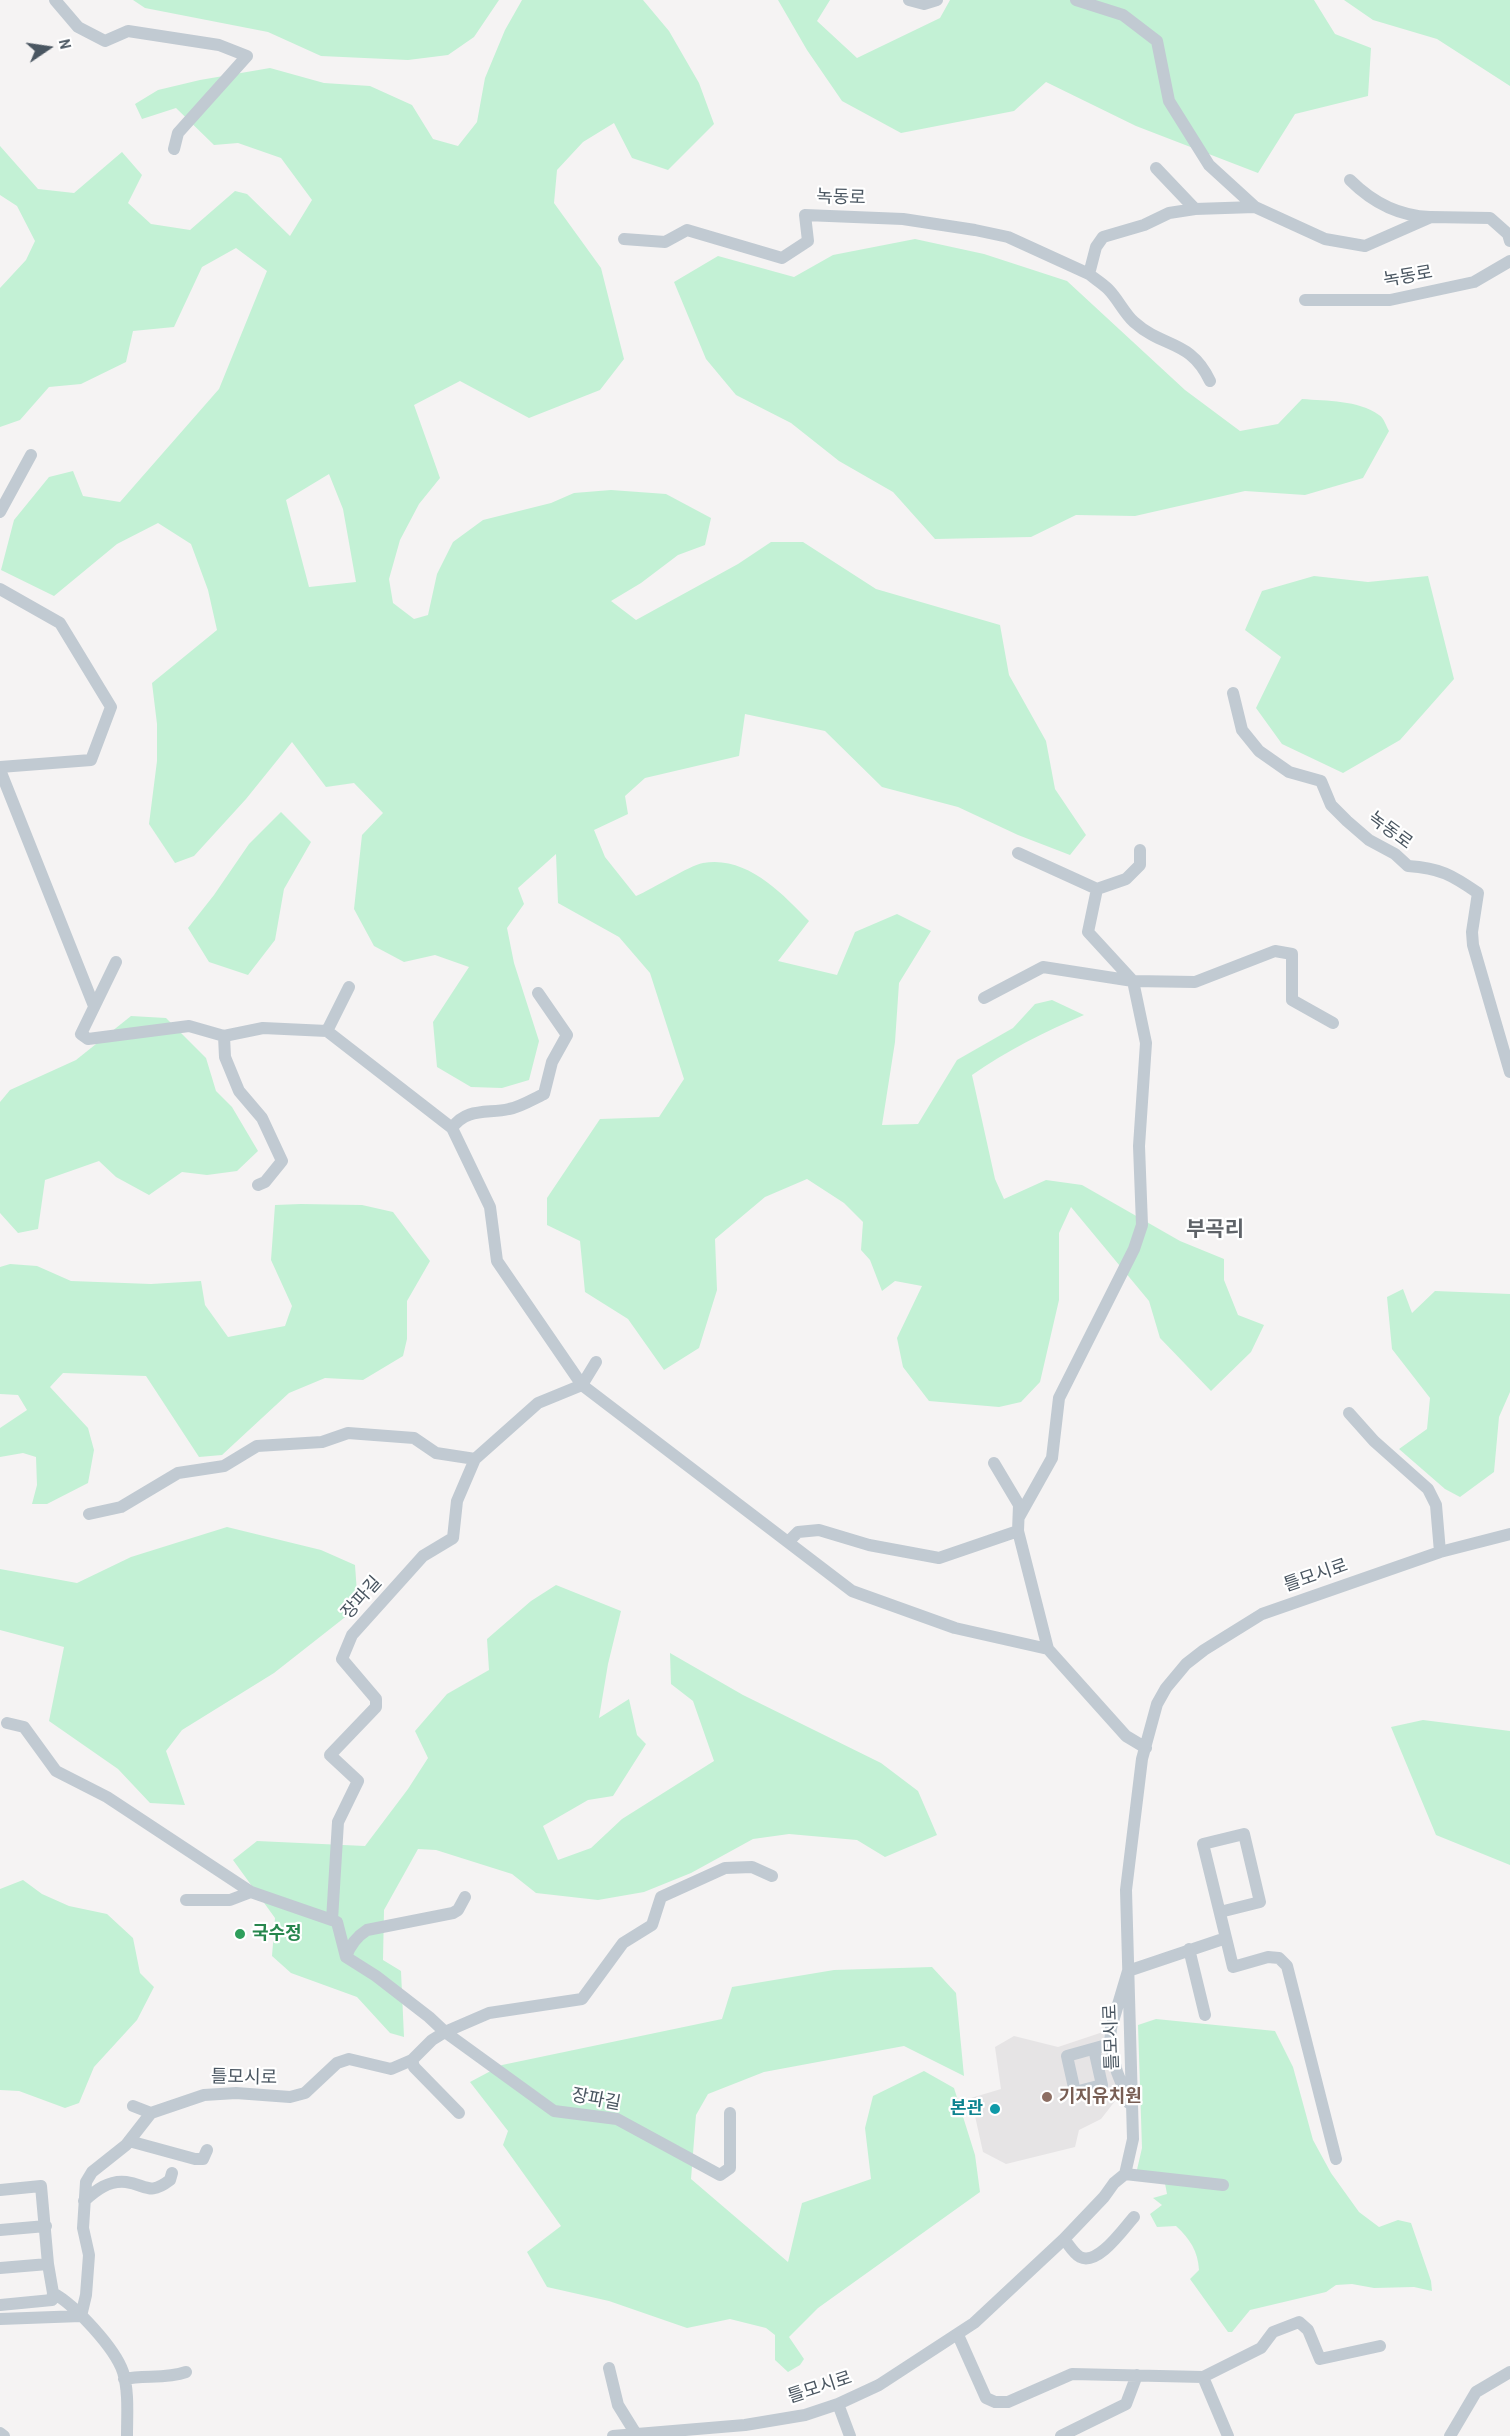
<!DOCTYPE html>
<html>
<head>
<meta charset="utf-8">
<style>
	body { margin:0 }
	#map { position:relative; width:1510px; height:2436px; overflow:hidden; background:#f5f3f3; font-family:"Archivo Narrow",sans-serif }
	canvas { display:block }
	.north { position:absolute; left:18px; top:18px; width:60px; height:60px; -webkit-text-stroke:4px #fff; paint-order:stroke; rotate:77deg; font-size:16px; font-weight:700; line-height:24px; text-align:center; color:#4a5661 }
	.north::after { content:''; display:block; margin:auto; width:21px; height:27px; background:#4a5661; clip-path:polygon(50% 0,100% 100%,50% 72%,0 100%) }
</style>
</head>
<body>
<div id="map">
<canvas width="1510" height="2436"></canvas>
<div class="north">N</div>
</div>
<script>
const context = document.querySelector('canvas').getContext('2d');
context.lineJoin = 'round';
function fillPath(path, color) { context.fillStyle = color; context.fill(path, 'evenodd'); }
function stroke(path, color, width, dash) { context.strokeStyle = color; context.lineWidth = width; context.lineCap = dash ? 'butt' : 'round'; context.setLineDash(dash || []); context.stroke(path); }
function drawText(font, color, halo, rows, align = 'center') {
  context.font = font + ' "Archivo Narrow","Noto Sans KR",sans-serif'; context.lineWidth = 4.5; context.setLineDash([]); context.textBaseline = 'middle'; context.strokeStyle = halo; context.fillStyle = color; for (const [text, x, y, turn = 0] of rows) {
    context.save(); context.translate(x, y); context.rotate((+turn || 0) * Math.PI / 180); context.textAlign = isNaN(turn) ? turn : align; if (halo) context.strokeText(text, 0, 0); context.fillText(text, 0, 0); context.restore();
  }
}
const education = new Path2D(`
	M1103,2032l16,64 -18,23 -22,11 -4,17 -69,17 -23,-12 -12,-54 30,-9 -6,-42 19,-11 44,11z`);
const green = new Path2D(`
	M133,0h366l-25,37 -26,18 -40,5 -87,-4 -53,-24 -123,-24z
	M522,0h121l26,31 30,52 15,41 -46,46 -36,-12 -18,-35 -31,19 -26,28 -3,33 47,65 23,91 -24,31 -71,28 -69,-37 -46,24 26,73 -21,26 -19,36 -11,39 4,24 21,16 14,-4 9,-41 16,-32 30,-22 68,-17 23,-10 37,-3 55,4 45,24 -6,27 -27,10 -37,28 -30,18 25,19 102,-56 33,-22h32l73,47 124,36 9,50 37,66 9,48 31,46 -16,20 -52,-20 -60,-28 -76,-20 -57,-56 -80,-17 -6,42 -94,22 -20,18 3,18 -34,16 11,27 31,39c17,-7 52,-30 67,-33 43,-8 79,30 106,58l-31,40 59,14 18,-43 42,-18 34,17 -32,52 -4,59 -13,83 36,-1 39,-64 56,-32 22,-24 17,-4 32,15c-38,16 -78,36 -112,60l23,104 9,20 42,-19 36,5 98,56 44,18v21l14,35 26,10 -13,27 -40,39 -51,-53 -11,-37 -78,-94 -12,26v67l-19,82 -19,20 -22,5 -70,-6 -26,-34 -6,-29 25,-52 -27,-5 -13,10 -12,-31 -9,-10 2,-28 -19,-19 -37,-24 -42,18 -50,42 2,51 -18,58 -35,22 -36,-51 -43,-27 -5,-51 -33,-16v-27l53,-79 59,-2 25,-38 -34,-106 -31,-36 -61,-34 -2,-49 -38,34 6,16 -17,24 7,35 25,78 -10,39 -27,8 -31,-1 -34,-20 -4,-45 36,-55 -34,-12 -31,7 -30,-16 -20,-37 8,-74 21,-22 -29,-30 -28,4 -34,-45 -46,57 -52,57 -19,7 -26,-39 8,-63v-37l-5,-41 65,-53 -9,-40 -17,-46 -33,-21 -41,21 -63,52 -53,-26 13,-50 35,-43 24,-6 10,25 37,6 99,-113 48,-118 -31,-23 -34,19 -28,60 -41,4 -7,31 -45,22 -32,3 -29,33 -20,7v-139l26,-28 9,-19 -18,-35 -17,-11v-49l38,43 36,4 48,-41 20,23 -14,28 23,21 39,6 45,-39 12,3 43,42 22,-36 -31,-42 -43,-15 -24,2 -38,-37 -34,11 -7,-15 23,-14 42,-10 70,-12 54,15 46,3 42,19 21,34 25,7 19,-24 8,-44 20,-48zM329,474l14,35 13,73 -47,5 -23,-87z
	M778,0h52l-13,21 40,37 83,-40 10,-18h364l21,34 36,14 -3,48 -73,18 -37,59 -122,-47 -90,-44 -32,29 -113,22 -59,-32 -35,-51z
	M1344,0h166v86l-73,-47 -64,-19z
	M915,239l69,15 83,27 118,109 55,41 38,-7 24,-25c25,2 56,1 77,16 5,3 7,11 10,16l-26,47 -58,17 -60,-4 -110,25 -59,-1 -45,22 -96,2 -42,-47 -54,-31 -48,-38 -55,-28 -30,-36 -32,-77 44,-26 76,21 39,-22z
	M1314,576l54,6 60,-6 26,103 -54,61 -57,33 -61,-29 -26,-36 25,-51 -36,-27 17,-39z
	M281,812l30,30 -27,47 -9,51 -27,35 -39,-13 -21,-34 26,-33 35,-51z
	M131,1016l35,2 40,40 10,33 16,16 26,44 -21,20 -30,4 -25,-3 -33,23 -33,-18 -17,-16 -54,19 -7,49 -20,4 -18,-20v-111l10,-12 66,-30z
	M301,1204l61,1 31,7 37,49 -23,40v38l-4,17 -40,24 -38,-2 -36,15 -67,62 -23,2 -53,-81 -83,-3 -13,14 38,41 6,22 -6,33 -41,21h-15l5,-19 -1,-28 -13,-4 -23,4v-29l27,-18 -9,-15 -18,-1v-127l10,-3 27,2 34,15 80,3 50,-3 4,24 23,32 57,-11 7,-20 -21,-46 4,-55z
	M1403,1289l9,24 23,-22 75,3v98l-11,25 -5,55 -34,25 -15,-8 -46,-40 28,-20 3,-31 -38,-49 -5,-52z
	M227,1527l94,23 34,15 3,42 -84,66 -92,57 -16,21 19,54 -35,-2 -32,-34 -69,-48 15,-74 -64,-17v-61l77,14 54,-26z
	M556,1585l65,26 -13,53 -9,54 30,-19 8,36 9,9 -33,52 -25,4 -45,26 15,34 33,-12 31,-29 92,-58 -21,-60 -22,-17 -1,-31 73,42 138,68 37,28 19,44 -52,22 -28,-17 -68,-6 -36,5 -62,34 -47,19 -46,8 -62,-7 -24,-19 -76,-24 -18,-1 -34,61 -1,50 18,11 3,66 -14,-4 -33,-36 -66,-24 -19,-17 3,-38 -42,-58 24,-19 108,5 43,-57 20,-31 -13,-27 32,-37 42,-24 -2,-31 44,-38z
	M1423,1720l87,11v134l-74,-30 -45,-108z
	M23,1880l19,14 27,12 38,8 26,24 7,35 14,14 -17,33 -43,47 -15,36 -14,5 -46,-17 -19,-1v-201z
	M932,1967l24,26 8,83 -60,-30 -140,26 -56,22 -12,21 -5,64 97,83 14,-59 69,-24 -6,-51 8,-32 51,-25 30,17 21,67 5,37 -162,116 -29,29 15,22 -4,6 -12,7 -13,-12v-25l-9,-7 -36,-9 -43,9 -78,-27 -62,-14 -20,-35 34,-26 -58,-81 5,-14 -38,-49 32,-17 220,-46 10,-32 102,-17z
	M1156,2019l119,12 18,36 20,73 18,33 28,39 20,15 19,-7 13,3 20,58 1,10 -18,-4 -40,1 -22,-4 -16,1 -10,7 -76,18 -18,22h-4l-38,-53 9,-9c-1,-19 -9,-31 -23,-44l-19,1 -7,-13 12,-9 -9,-7 14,-4 -3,-16 -28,-4 6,-26 -4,-123z`);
const street = new Path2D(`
	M55,0l23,27 27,14 23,-10 91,14 28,11 -69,77 -4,16
	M909,0l15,4 13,-4
	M1076,0l47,15 34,26 12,60 40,64 46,42 70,32 40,7 66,-29 59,1 18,16 2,7
	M1156,168l39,41
	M1350,180c22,22 49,36 80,37
	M624,239l41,3 22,-12 95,28 26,-17 -3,-26 98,4 72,11 33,7 81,37
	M1305,300h85l84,-18 36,-21
	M1210,381c-20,-42 -46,-32 -76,-59 -10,-9 -16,-23 -26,-33 -6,-6 -13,-10 -19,-15l7,-27 7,-10 41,-12 25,-12 26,-4 60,-2
	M0,512l31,-57
	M0,589l60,34 51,84 -20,53 -91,7
	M1233,693l9,37 17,21 30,21 32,9 10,24 16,16 22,19 26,14 13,12c32,2 44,9 70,27l-6,39 1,13 37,127
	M0,770l94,236
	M1018,853l79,36
	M116,962l-35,72 7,5 101,-13 35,10 39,-8 64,3 125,97 38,79 7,54 85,124 270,206 103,37 93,21 78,87 20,12
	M984,998l59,-31 90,14 62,1 80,-31 17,3v46l41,23
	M327,1031l22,-44
	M224,1036l1,21 14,34 23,27 20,43 -17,21 -7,3
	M452,1128c15,-21 36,-14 57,-19 12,-2 24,-10 35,-15l8,-32 15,-27 -29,-42
	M1349,1413l25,28 54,48 8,16 4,47
	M475,1459l-18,42 -4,37 -30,18 -71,79 -10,24 34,40v8l-46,48 28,26 -20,41 -6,98 5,2 9,35 30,19 53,41 16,15 109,79 63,8 103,56 10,-7v-55
	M994,1463l25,42 -1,26 30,118
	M89,1514l32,-7 57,-34 46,-7 33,-20 65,-4 26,-9 66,5 22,15 39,6 63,-56 44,-18 14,-23
	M1019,1517l33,-59 7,-60 75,-149 8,-24 -3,-79 7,-103 -13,-62 -45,-49 9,-43 29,-10 14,-14v-15
	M788,1542l10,-10 21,-2 50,15 70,13 79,-27
	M7,1723l17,4 32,44 51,26 144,95 81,28
	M186,1900h44l21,-8
	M1226,1938l7,29 35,-10 11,1 8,8 49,193
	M1189,1949l16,66
	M346,1957c4,-12 10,-20 21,-27l86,-17 5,-3 7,-13
	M1110,2044l7,28 12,31
	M1094,2049l8,36 -27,7 -8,-36 43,-12 1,-16 17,-57 98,-33 -23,-94 41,-10 16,68 -40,10
	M412,2060l2,7 45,46
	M133,2106l18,7
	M129,2141l66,18h8l4,-9
	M1125,2174l98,11
	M0,2190l41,-4 7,78 5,29
	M84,2201c12,-11 25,-21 42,-19 21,3 23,14 44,-2l2,-7
	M0,2230l46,-4
	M1064,2239c5,6 10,15 16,18 18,9 43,-28 54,-40
	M0,2268l48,-4
	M0,2305l52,-5 1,-7c22,12 62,55 70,79 6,20 4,43 4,64
	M0,2319l81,-3 5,-21 3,-40 -6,-27 3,-46 6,-10 34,-27 25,-32 53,-18 32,-2 54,4 15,-4 32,-30 12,-4 42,10 21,-9 20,-20 13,-8 44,-19 93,-14 41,-56 29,-18 9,-28 64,-29 27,-1 20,9
	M958,2335l28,63 9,4h13l64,-28 131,3 58,-29 12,-16 26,-10 9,8 12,29 60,-13
	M609,2368l9,37 18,29
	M1203,2377l25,59
	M124,2379c21,-4 42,0 62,-7
	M838,2404l12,32
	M0,2433l4,3
	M613,2436l132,-11 60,-10 33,-11 41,-19 95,-62 90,-84 40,-42 10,-14 11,-9 8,-35 -7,-249 16,-131 15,-55 9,-16 20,-24 18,-14 58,-36 178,-62 70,-18
	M1061,2436l65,-32 11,-29
	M1450,2436l26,-44 34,-20`);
const markers = [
	[240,1934,6,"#2e9e5b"],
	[1047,2097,6,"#8d6e63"],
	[995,2109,6,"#0f9aa8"]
];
const streetNames = [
	["녹동로",841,198,2],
	["녹동로",1408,277,-10],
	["녹동로",1390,831,36],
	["틀모시로",1316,1576,-19],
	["장파길",362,1598,-48],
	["틀모시로",1112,2037,-92],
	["틀모시로",244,2078,1],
	["장파길",596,2100,11],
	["틀모시로",820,2388,-18]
];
const leisureNames = [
	["국수정",252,1934]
];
const educationNames = [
	["기지유치원",1059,2097]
];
const cultureNames = [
	["본관",983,2109]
];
const quarterNames = [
	["부곡리",1215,1230]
];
fillPath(education, '#e6e4e5');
fillPath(green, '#c3f1d5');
stroke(street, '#c1cad2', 12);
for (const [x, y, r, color] of markers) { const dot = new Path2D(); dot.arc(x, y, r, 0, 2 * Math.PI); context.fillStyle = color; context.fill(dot); stroke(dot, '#fff', 2); }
drawText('18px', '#4a5661', '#fff', streetNames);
drawText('bold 18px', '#27864d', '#fff', leisureNames, 'left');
drawText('bold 18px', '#785e54', '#fff', educationNames, 'left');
drawText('bold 18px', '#0d838f', '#fff', cultureNames, 'right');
drawText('bold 21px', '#5f6368', '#fff', quarterNames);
</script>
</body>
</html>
